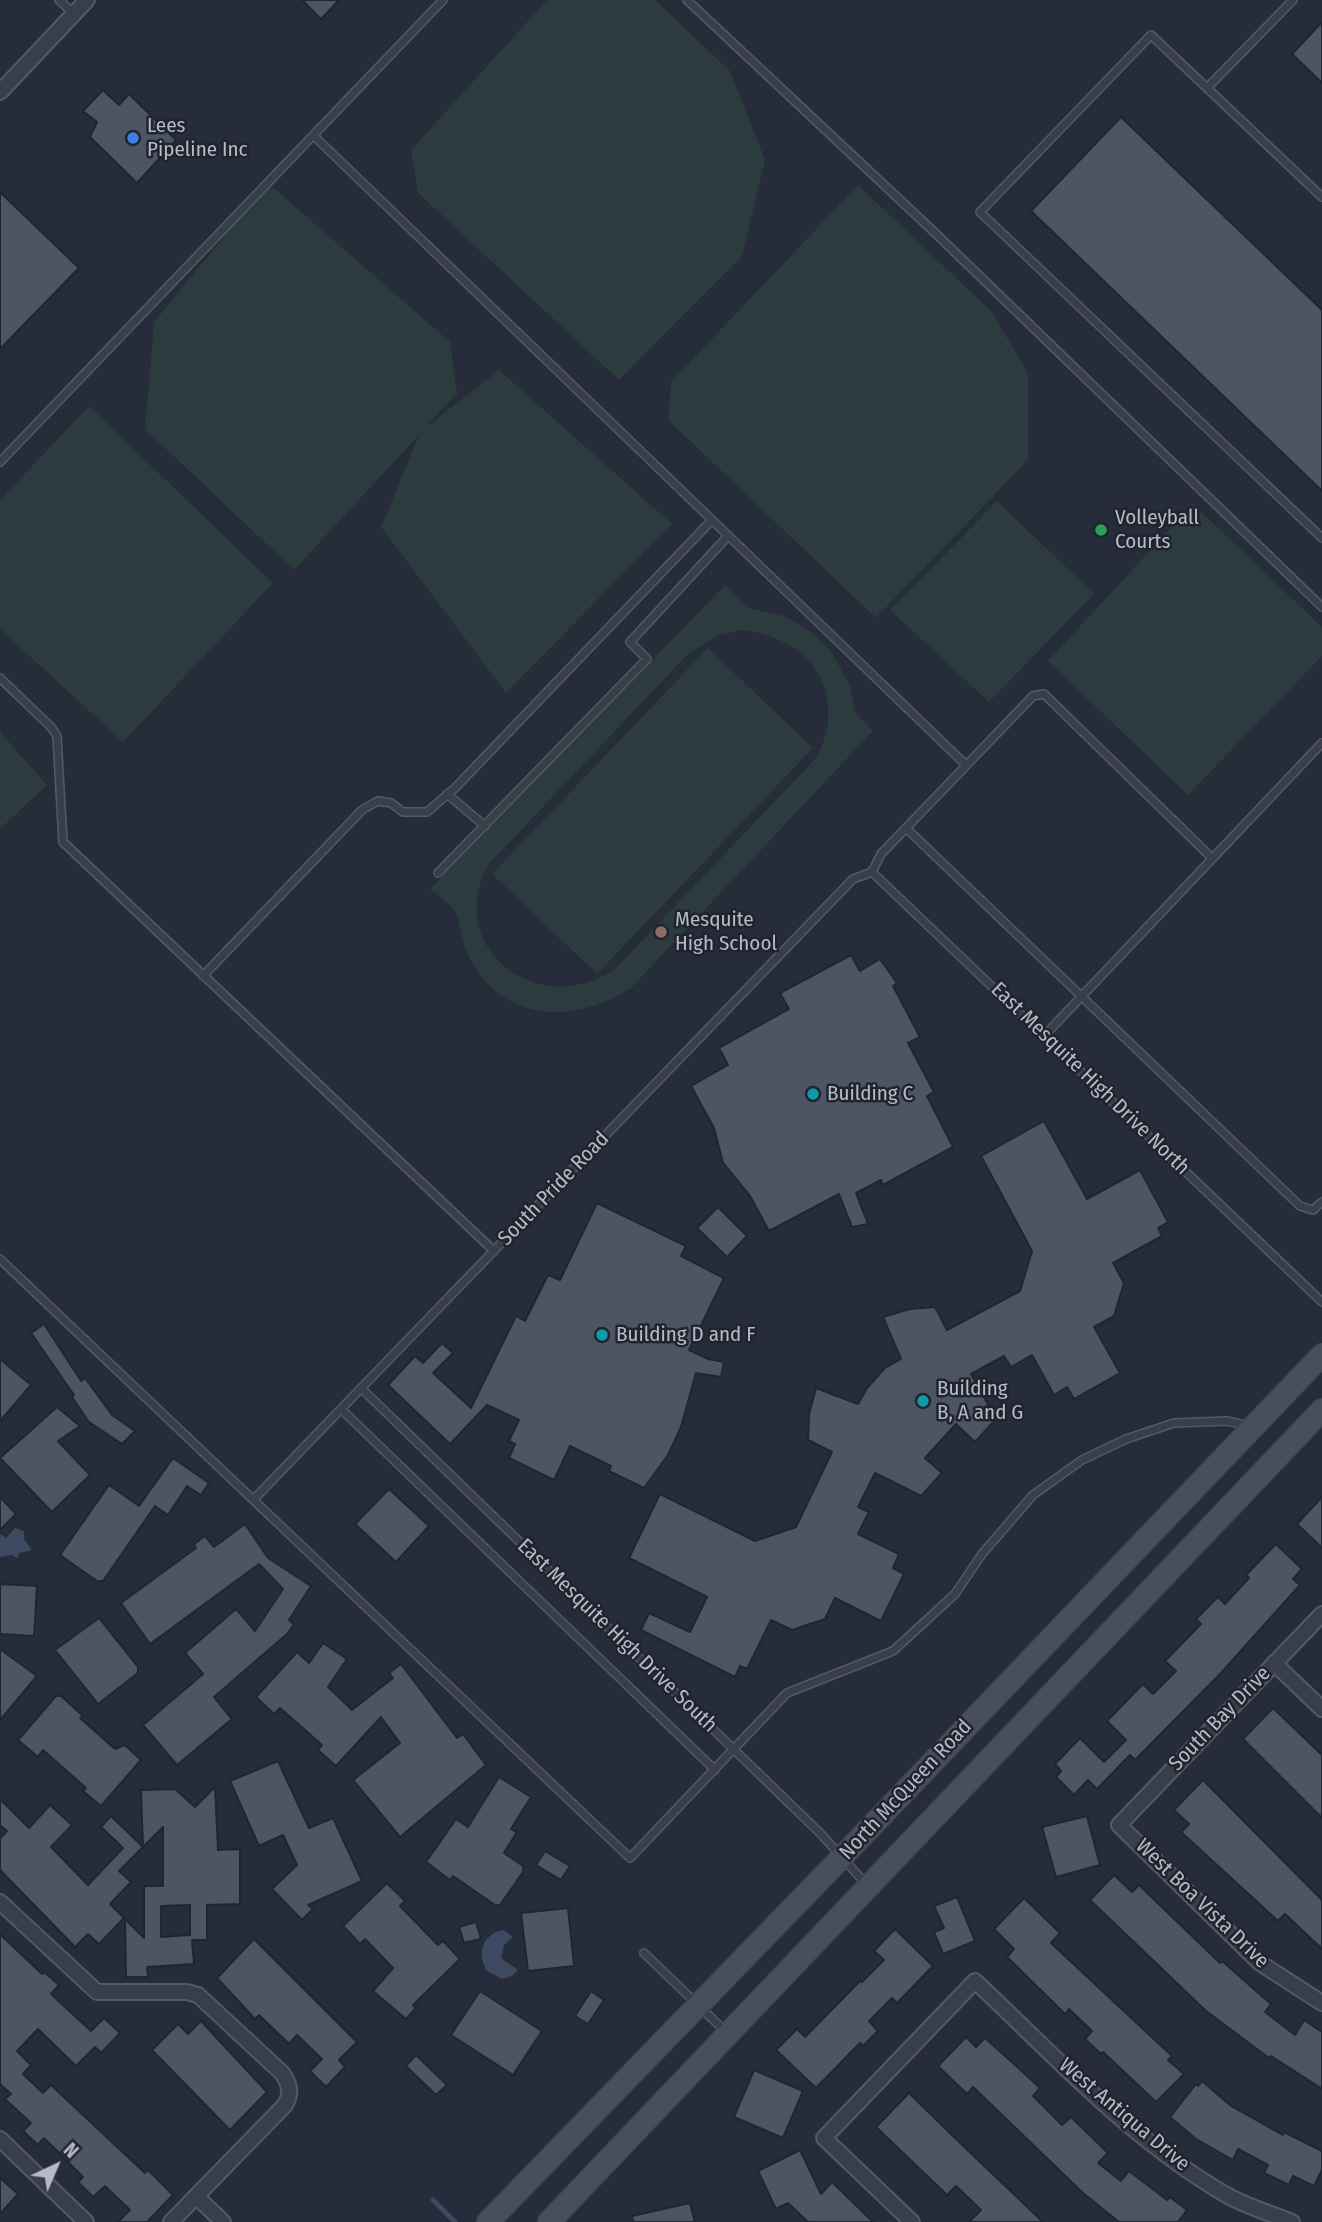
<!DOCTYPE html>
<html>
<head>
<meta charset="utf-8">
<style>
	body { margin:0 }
	#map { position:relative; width:1322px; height:2222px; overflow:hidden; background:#262c39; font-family:"Fira Sans Condensed",sans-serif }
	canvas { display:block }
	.north { position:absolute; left:21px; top:2131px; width:70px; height:70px; -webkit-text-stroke:5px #1f242f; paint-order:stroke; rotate:44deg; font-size:19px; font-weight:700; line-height:28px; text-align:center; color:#b5bac5 }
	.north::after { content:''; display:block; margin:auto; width:24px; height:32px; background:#b5bac5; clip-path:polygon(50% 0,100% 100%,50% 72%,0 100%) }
</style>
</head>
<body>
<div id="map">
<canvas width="1322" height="2222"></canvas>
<div class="north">N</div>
</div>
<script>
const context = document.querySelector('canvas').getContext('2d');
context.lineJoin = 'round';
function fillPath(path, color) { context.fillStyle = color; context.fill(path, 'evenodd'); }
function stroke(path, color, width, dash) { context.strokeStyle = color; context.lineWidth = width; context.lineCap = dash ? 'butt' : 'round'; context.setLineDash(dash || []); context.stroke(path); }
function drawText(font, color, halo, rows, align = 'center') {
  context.font = font + ' "Fira Sans Condensed",sans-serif'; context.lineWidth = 5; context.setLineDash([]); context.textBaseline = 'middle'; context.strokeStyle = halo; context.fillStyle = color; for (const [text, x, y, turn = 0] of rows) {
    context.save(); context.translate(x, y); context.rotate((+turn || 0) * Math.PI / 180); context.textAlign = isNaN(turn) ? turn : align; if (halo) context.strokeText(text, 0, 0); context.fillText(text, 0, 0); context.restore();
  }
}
const green = new Path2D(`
	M547,0h108l75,71 35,89 -23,96 -123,124 -201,-187 -7,-43z
	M268,183l182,159 7,51 -32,35 74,-58 173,154 -166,169 -125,-166 38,-92 -125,135 -149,-141 9,-107z
	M858,185l134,127 36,61v87l-152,158 -208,-198 3,-38z
	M89,406l184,177 -150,159 -123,-113v-129z
	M997,501l97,93 -105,108 -99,-92z
	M1193,504l129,123v29l-134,139 -140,-134z
	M725,585l24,23 35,8 29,17 17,16 20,37 5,27 18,18 -242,257c-52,34 -121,36 -157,-22 -11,-17 -12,-33 -17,-51 -3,-9 -20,-20 -27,-26zM741,630c68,6 110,64 75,128l-202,212c-80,51 -171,-26 -125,-106l197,-208 30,-20z
	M708,648l105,100 -216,226 -105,-100z
	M0,732l47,53 -47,44z`);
const water = new Path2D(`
	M15,1528l9,3v8l8,11 -13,3 -1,5 -7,-3 -11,2v-23l6,4z
	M504,1930l9,7 -9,8 -3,13 17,12 -6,6 -10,3 -15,-8c-11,-18 -4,-38 17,-41z`);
const stream = new Path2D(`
	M433,2200l22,22`);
const building = new Path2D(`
	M302,0h37l-18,19z
	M1322,22v61l-30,-29z
	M103,90l16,15 10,-11 47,46 -39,43 -47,-46 7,-15 -14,-11z
	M1121,117l201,193v181l-291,-280z
	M0,192l79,76 -79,81z
	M851,955l9,16 20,-12 17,24 -4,3 27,51 -12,6 26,49 -7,4 26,51 -70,38 -2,-5 -25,13 12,31 -16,3 -13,-33 -70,37 -19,-35 -27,-33 -9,-35 -23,-42 37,-21 -9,-17 70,-39 -9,-16z
	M1044,1121l43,78 53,-29 28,52 -10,6 4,8 -49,27 11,20 -10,33 -20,11 26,46 -46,26 -7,-12 -13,8 -22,-40 -21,12 -7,-11 -33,18 25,45 -21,23 -19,-18 -31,34 17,15 -21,23 -46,-23 -17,34 11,5 -11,22 41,20 -6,14 11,6 -23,47 -46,-23 -10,21 -33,11 -21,-10 -24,49 -7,-3 -5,11 -94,-47 8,-17 41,19 17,-35 -78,-39 31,-64 95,47 41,-14 36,-75 -24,-12 1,-26 7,-26 42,16 9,-16 18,-20 16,-9 -18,-42 27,-8 25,-2 12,23 73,-39 12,-40 -51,-95z
	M597,1203l89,43 -5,10 43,22 -35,72 19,9 16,3 -3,15 -25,-4 -15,54 -13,28 -24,33 -35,-17 2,-5 -41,-20 -16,34 -45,-22 6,-14 -6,-3 10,-21 -32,-15 -37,39 -62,-59 27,-29 8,7 19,-20 11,10 -20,20 38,35 45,-92 9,5 23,-46 12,5z
	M718,1207l29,29 -20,21 -30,-29z
	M44,1324l37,57 4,-3 27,37 23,16 -13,13 -33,-22 -17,-25 2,-2 -43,-62z
	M0,1359l31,26 -31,36z
	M57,1407l23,19 -22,15 32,34 -38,37 -52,-54z
	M173,1458l36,25 -8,12 -14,-9 -19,29 -13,-9 -52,75h-6l-37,-26 49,-70 30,21z
	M389,1489l40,37 -33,36 -41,-38z
	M0,1497l16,17 -16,16z
	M1322,1497v51l-25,-24z
	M245,1524l23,34 43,28 -22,34 5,4 -7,10 -73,63 18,22 -55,46 -34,-40 60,-51 -18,-21 51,-44 19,22 28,-42 -24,-25 -109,80 -29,-41 75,-55 -2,-4 11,-8 9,11z
	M1276,1544l26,25 -9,10 7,6 -79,88 -86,87 -5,-5 -33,34 -9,-9 -14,15 -18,-18 5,-6 -6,-7 25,-26 24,24 22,-22 -19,-19 36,-37 10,10 23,-23 -11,-10 36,-37 -5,-5 22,-22 7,7 24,-26 -3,-3z
	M0,1584l37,2 -3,50 -34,-2z
	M99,1618l39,49v6l-40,31 -43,-54z
	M323,1643l24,16 -19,28 24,23 41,-32 -4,-5 12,-9 56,74 6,-4 23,31 -86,72 -47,-57 47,-37 -19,-26 -45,49 -18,-16 4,-5 -42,-37 -6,6 -18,-17 41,-45 12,11z
	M0,1649l37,27 -37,44z
	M56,1696h5l22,20 -3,2 35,31 10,-4 16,15 -40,46 -18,-15 3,-3 -43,-38 -5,7 -20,-17z
	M1273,1708l49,47v63l-79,-79z
	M278,1761l31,67 24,-10 29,63 -54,24 5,4 -11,11 -30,-31 25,-24 -14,-30 -24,11 -29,-65z
	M499,1777l32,20 -20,32 6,3 -13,21 19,13v6l-23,33h-5l-42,-29 -3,4 -24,-18 30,-43 12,8z
	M1203,1780l119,120v49l-37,-35 -7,7 -97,-89 8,-8 -15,-14z
	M215,1787l3,63 22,-1v55l-33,1v35h-15l2,24 -47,3 1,10h-22l-1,-58 19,19v-52h19v-59l-20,20 -2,-57 34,-1 20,18zM190,1905v30l-29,2v-31z
	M0,1799l29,29 21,-23 22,20 -21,22 37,38 35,-37 -22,-21 10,-11 32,31 -24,24 12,11 -21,22 14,14 -25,26 -11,-10 -13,13 -75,-77v-32l7,-7 -7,-6z
	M1087,1816l13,49 -44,12 -14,-50z
	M545,1851l25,15 -9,14 -25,-15z
	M1114,1875l18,17 7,-7 81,78 2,-2 49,43 -6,8 30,23 9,-15 18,12v57l-51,-33 -2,2 -63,-47 -116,-111z
	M387,1883l18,18 -5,5 38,39 5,-4 17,18 -47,46 3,3 -10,11 -33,-28 20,-23 -28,-29 -5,5 -17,-18z
	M957,1897l18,44 -32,13 -9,-22 10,-4 -10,-22z
	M1024,1898l36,35 -9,10 121,113 -4,4 16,14 -28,28 -53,-50 -2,2 -16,-15 7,-8 -23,-22 -4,5 -58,-57 7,-8 -20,-20z
	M568,1908l6,58 -46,5 -7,-58z
	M476,1922l5,17 -17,4 -5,-16z
	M895,1929l38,37 -36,37 -5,-5 -23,23 9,10 -15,15 -3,-3 -44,45 -40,-38 21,-21 8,8 56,-57 1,2 22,-22 -10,-9z
	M0,1934l42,40 2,-2 15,13 -8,9 40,37 13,-13 16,15 -19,20 -6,-6 -19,19 -38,-37 -21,22 14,14 -8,9 20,19 8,-8 94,88 3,-3 25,25 -26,27h-29l12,-12 -25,-24 -12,11 -15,-15 5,-5 -39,-39 -6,7 -15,-14 8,-8 -26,-24 6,-5 -11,-10z
	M254,1939l103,103 -18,18 6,7 -19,20 -16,-16 12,-12 -25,-24 -8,9 -30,-29 -4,4 -38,-41z
	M480,1991l62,40 -29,44 -62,-40z
	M591,1991l13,9 -16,24 -13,-8z
	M201,2021l66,71 -37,38 -78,-80 26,-26 10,10z
	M966,2037l10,10 9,-9 39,35 16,15 -7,8 29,29 9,-8 37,36 -10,10 23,18 8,-10 38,29 3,-3 17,13 -9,12h-59l-36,-29 -110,-106 -6,7 -29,-28z
	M416,2055l31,30 -11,10 -30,-29z
	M754,2070l49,21 -20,47 -49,-21z
	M1202,2081l29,25 52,29 1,-3 38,19v19l-8,16 -21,-10 -4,9 -25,-12 4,-8 -30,-16 -5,11 -37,-21 -26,-22 26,-33 2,2z
	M909,2093l46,45 88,84h-74l12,-12 -25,-24 -9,9 -71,-68z
	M800,2150l21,44 11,-12 41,40h-65l-20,-19 -12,6 -18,-38z
	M0,2178l18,16 -18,20z
	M690,2203l5,19h-62l-1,-6z`);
const service = new Path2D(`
	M59,0l15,14
	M687,0l245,230 390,377
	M1293,0l-86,88 115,109
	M1207,88l-56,-53 -171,177 342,326
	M314,136l652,629
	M0,462l443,-462
	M0,678l51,49 6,9 6,106 431,409
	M447,794l38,32
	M906,828l394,378 13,4 9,-8
	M872,872l9,-18 152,-158 11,-2 168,164
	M438,873l209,-214 -17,-17 98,-106
	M203,976l159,-166 16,-9 13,2 12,9h24l28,-24 257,-268
	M1045,1035l277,-292
	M0,1259l630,599 157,-165 106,-42 62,-57 27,-40 51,-59 49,-35 44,-21 48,-16 54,-2 20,5
	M362,1389l459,445 45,50
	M342,1410l373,360
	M255,1498l598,-619 19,-7 450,430
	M644,1953l83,80`);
const minor = new Path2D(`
	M0,92l87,-92
	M1322,1614l-203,211 141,138 62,40
	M1274,1663l48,46
	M0,1902l97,90h90l11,3 84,78c8,12 10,20 3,32l-114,117
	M0,2139l86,83
	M196,2196l27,26
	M912,2222l-88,-84 151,-157c79,74 154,157 248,212 21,13 47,20 69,29`);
const secondary = new Path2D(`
	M488,2222l355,-366 479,-501
	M549,2222l773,-812`);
const markers = [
	[133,138,7,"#3f7fe0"],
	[1101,530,7,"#2e9e5b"],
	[661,932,7,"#8d6e63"],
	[813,1094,7,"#0f9aa8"],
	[602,1335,7,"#0f9aa8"],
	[923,1401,7,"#0f9aa8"]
];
const poiNames = [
	["Lees",147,126],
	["Pipeline Inc",147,150],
	["Volleyball",1115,518],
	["Courts",1115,542],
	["Mesquite",675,920],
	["High School",675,944],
	["Building C",827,1094],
	["Building D and F",616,1335],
	["Building",937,1389],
	["B, A and G",937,1413]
];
const streetNames = [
	["East Mesquite High Drive North",1090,1079,44],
	["South Pride Road",554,1189,-46],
	["East Mesquite High Drive South",617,1636,44],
	["South Bay Drive",1220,1719,-46],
	["North McQueen Road",906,1790,-47],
	["West Boa Vista Drive",1202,1904,44],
	["West Antiqua Drive",1124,2115,40]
];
fillPath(green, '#2b3b3e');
fillPath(water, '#3d4960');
stroke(stream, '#3d4960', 5);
fillPath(building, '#4d5463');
stroke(building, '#202631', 2);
stroke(service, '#545a65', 10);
stroke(minor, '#545a65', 18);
stroke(secondary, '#424853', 24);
stroke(service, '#393f4a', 7);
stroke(minor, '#393f4a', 14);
stroke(secondary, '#484e5c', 21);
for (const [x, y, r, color] of markers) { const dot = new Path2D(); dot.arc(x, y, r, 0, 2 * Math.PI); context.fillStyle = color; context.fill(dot); stroke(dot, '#1f242f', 2.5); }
drawText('21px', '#b5bac5', '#1f242f', poiNames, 'left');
drawText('21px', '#b5bac5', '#1f242f', streetNames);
</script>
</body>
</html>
